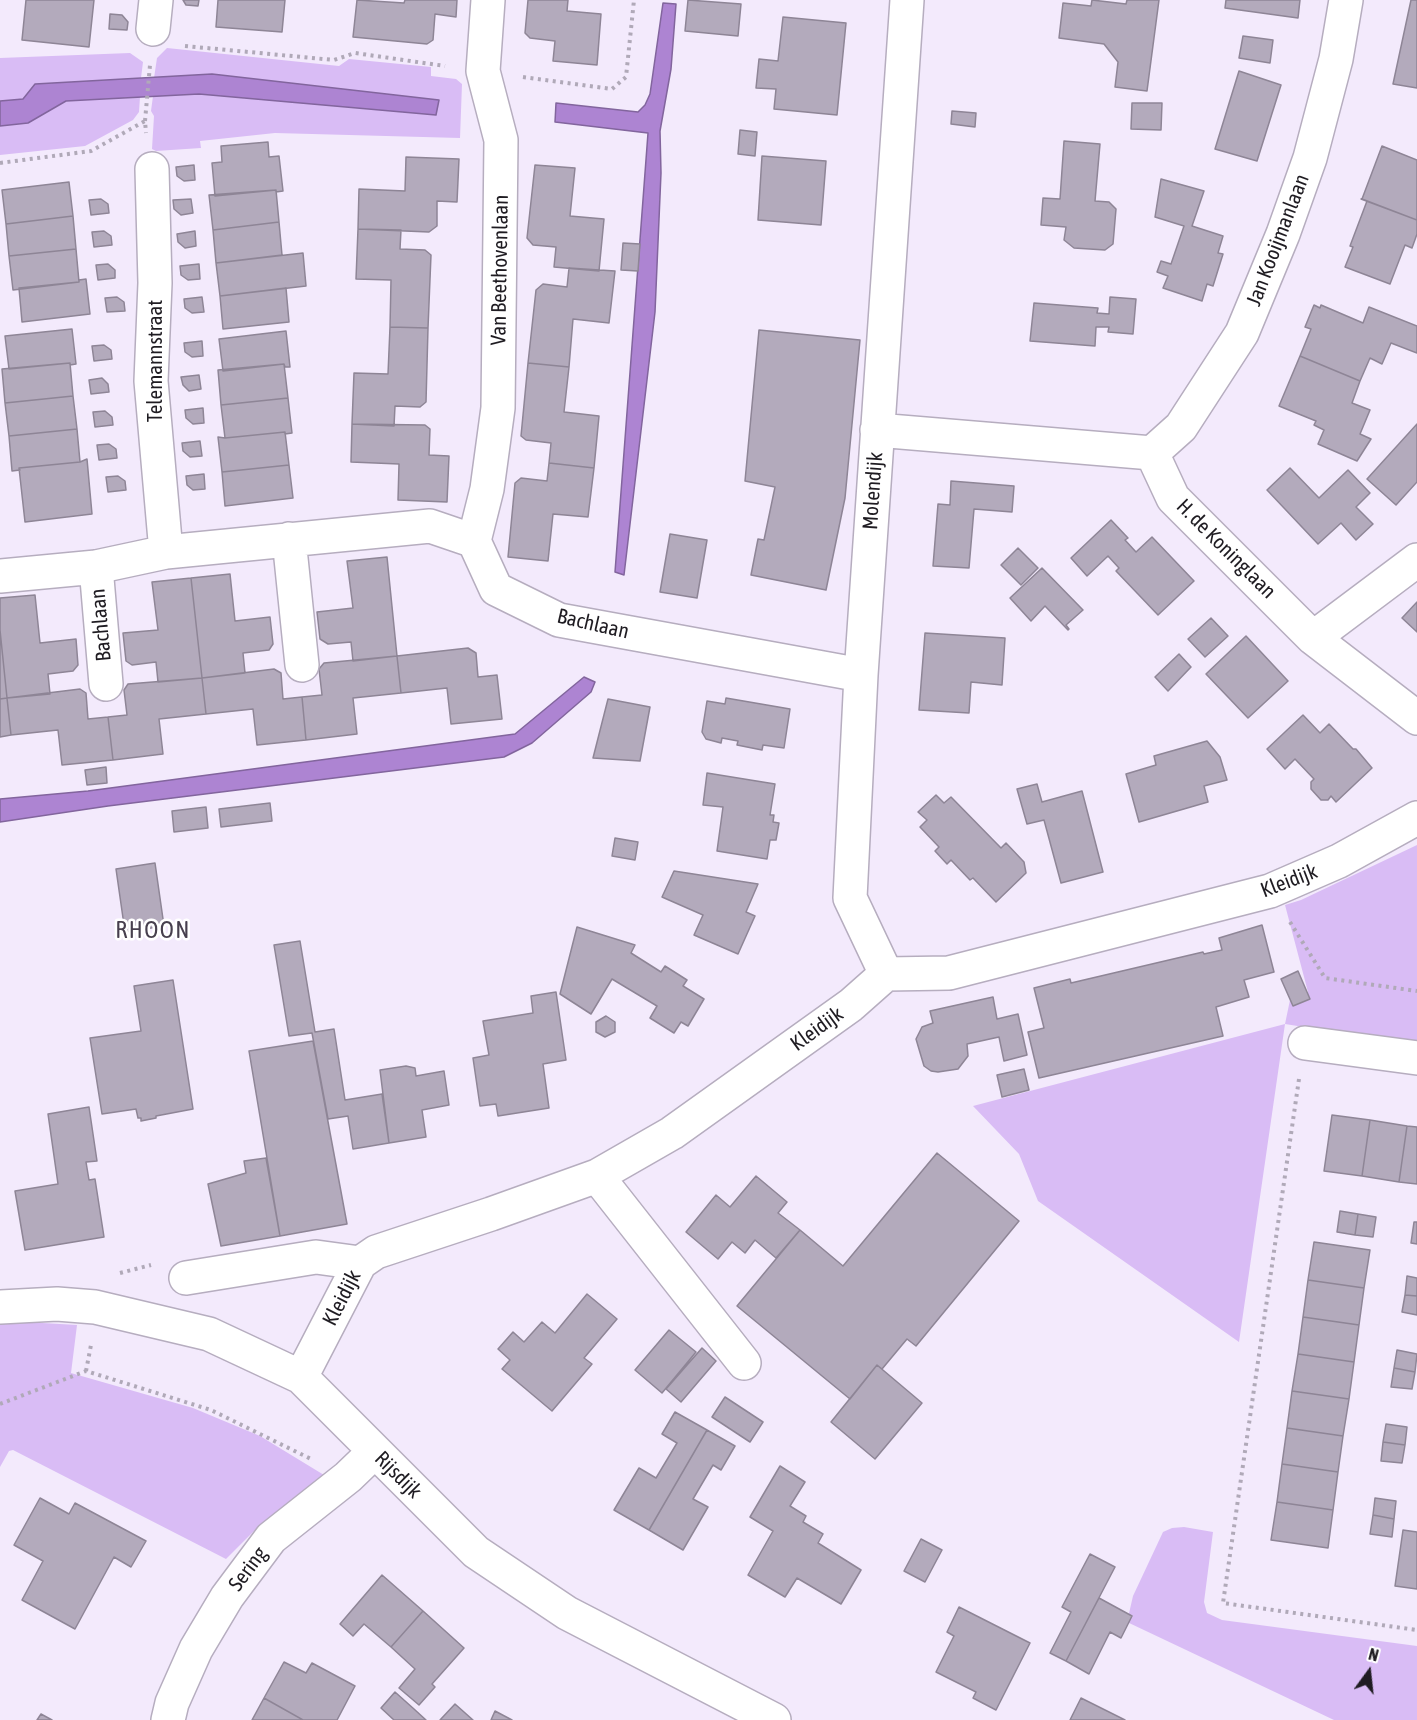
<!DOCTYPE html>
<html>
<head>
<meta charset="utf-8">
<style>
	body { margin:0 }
	#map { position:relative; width:1417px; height:1720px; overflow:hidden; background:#f3eafc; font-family:"Asap Condensed",sans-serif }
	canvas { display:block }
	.north { position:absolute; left:1339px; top:1642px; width:60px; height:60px; -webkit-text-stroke:4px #fff; paint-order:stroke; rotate:15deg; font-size:16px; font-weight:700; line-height:24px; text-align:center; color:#1f1c22 }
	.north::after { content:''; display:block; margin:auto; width:21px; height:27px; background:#1f1c22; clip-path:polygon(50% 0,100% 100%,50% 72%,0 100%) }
</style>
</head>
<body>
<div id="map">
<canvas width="1417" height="1720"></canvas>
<div class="north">N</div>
</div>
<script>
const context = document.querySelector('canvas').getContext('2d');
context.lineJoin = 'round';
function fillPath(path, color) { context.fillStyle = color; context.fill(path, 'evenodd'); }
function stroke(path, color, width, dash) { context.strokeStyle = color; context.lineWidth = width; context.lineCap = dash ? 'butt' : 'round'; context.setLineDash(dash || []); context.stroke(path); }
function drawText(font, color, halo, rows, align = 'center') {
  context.font = font + ' "Asap Condensed",sans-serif'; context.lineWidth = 5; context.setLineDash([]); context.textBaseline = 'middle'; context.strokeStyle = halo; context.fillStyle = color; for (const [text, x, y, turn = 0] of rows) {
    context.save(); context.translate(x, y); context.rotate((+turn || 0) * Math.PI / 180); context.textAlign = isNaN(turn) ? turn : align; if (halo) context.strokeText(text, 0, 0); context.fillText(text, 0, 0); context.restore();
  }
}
const green = new Path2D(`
	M167,48l172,18 10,-7 82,8v9l25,3 6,5 -2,54 -185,-5 -75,8 1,7 -45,3 -4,-2 2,-33 -3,-5 2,-15 46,-2 237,21 -224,-41 -58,4 3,-20z
	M130,53l13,9 -2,16 -106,6 -12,15 -23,2v-43z
	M140,97l-1,15 -6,8 -48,26 -85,9v-29l28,-3 38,-22z
	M1417,845v200l-132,-21 -46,318 -201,-141 -19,-47 -46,-48 312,-82 5,-24 18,-8 -23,-87 16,-5z
	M25,1322l52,3 -6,48 122,35 67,28 64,39 -68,54 -30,30 -213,-109 -4,1 -9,16v-143z
	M1184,1527l29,5 -9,70 3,11 15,7 195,26v74h-83l-207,-98 6,-26 30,-64 9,-4z`);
const water = new Path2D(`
	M663,3l13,1 -5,65 -11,62 1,42 -6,139 -31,263 -9,-3 33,-439 -93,-11 1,-19 82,9 7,-7 5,-11z
	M212,74l227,26 -3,15 -237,-21 -133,7 -38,22 -28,3v-25l23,-2 12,-15z
	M584,677l11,5 -4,10 -59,51 -28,14 -396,49 -108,16v-23l88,-8 427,-57z`);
const building = new Path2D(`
	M26,0h68l-5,47 -67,-7z
	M183,0h16l-1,6 -12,-1z
	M218,0h67l-3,32 -66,-5z
	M357,0l47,3 1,-3h52l-1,17 -21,-3 -2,26 -6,4 -74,-7z
	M528,0h40l-1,11 34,3 -4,51 -44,-4 2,-20 -25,-3 -5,-5z
	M688,0l53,4 -3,32 -53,-5z
	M1092,0l34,4 1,-4h32l-12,91 -32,-4 3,-25 -14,-18 -45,-6 4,-35 28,3z
	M1226,0h74l-2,18 -73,-10z
	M1411,0h6v88l-24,-4z
	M110,14l12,1 6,7 -1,8 -18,-1z
	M783,17l63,6 -9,92 -63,-6 2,-20 -20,-1 3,-29 19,2z
	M1243,36l30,4 -3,23 -31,-5z
	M1239,71l42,14 -24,76 -42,-12z
	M1132,103h30l-1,27 -30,-1z
	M952,111l24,2 -1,14 -24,-3z
	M740,130l17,2 -2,24 -17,-2z
	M1064,141l36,3 -5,57 14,1 7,7 -3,35 -8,6 -31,-2 -10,-8 2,-13 -25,-2 2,-27 17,1z
	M268,142l1,15 10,-1 4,35 -7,1v-2l-61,6 -3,-33 10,-1 -1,-16z
	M1382,146l35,14v60l-55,-21z
	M762,156l64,5 -5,64 -63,-5z
	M406,157l53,2 -2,43 -20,-1v25l-8,6 -71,-3 1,-40 46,2z
	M194,165l1,15 -11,1 -7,-5 -1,-9z
	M535,165l40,3 -5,48 34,3 -5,52 -45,-4 2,-20 -23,-2 -6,-7z
	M1161,179l43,12 -12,35 31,10 -5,17 5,1 -10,32 -6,-2 -5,17 -39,-13 5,-12 -11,-4 4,-11 10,3 13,-38 -29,-9z
	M69,182l4,34 -67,8 -4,-34z
	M276,190l3,32 -66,8 -4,-35z
	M101,199l7,5 1,9 -18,2 -2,-15z
	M191,199l2,14 -12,2 -7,-6 -1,-9z
	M1361,199l56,21v14l-5,14 -7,-3 -15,39 -45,-17 8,-20 -3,-1 17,-45z
	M73,216l3,33 -67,7 -3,-32z
	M279,222l3,33 -66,8 -3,-33z
	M358,229l43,1 -1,19 25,1 6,5 -3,73 -38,-1 1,-47 -35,-1z
	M104,231l7,5 1,9 -18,2 -2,-15z
	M195,231l1,15 -11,2 -7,-6 -1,-8z
	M623,243l17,1 -2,27 -17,-1z
	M76,249l3,33 -66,8 -4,-34z
	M303,253l3,33 -86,10 -4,-33z
	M108,264l7,6v8l-17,2 -2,-15z
	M199,264l1,15 -12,1 -7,-5 -1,-9z
	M569,268l46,3 -6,52 -36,-4 -4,48 -41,-4 8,-73 7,-6 24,3z
	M86,279l4,35 -68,8 -3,-34 60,-6v-2z
	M286,288l3,34 -66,7 -3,-33z
	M117,297l7,5 1,9 -18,1 -2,-14z
	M202,297l2,15 -12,1 -7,-5 -1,-9z
	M1110,297l26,2 -3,35 -25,-2 1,-5h-13l-1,19 -65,-5 4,-38 64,5 -1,5 12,1z
	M1314,305l6,3 1,-3 42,18 6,-16 48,19v27l-26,-10 -9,21 -12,-6 -10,23 -60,-25 11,-27 -6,-2z
	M390,327l38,1 -2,74 -6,5 -25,-1 -1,20 -42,-2 2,-51 34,1z
	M72,329l4,35 -6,1v-2l-61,6 -4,-33z
	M759,330l101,10 -15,158 -19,92 -75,-15 7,-36 6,1 11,-53 -30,-6z
	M286,331l4,36h-5l-1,-3 -61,7 -4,-32z
	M202,341l1,15 -11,1 -7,-5 -1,-9z
	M104,345l7,5 1,9 -18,2 -2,-15z
	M1300,356l60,25 -8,22 18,7 -10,24 11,5 -14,22 -39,-17 6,-14 -10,-5 2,-4 -37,-15z
	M70,363l3,33 -68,7 -3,-34z
	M528,363l41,4 -5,45 35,4 -5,52 -45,-5 2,-20 -25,-3 -5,-4z
	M284,364l4,34 -67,7 -3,-35z
	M199,375l2,14 -12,2 -6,-6 -2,-8z
	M102,378l6,6 1,8 -18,2 -2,-14z
	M73,396l4,33 -68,7 -4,-33z
	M288,398l4,35 -7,1v-2l-60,6 -4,-33z
	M203,408l1,15 -11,1 -7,-6 -1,-8z
	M105,411l7,6 1,8 -18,2 -2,-15z
	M352,424l73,1 5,4 -1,26 20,1 -2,46 -49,-2 1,-36 -48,-2z
	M1417,424v58l-21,23 -29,-26z
	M77,429l3,33 -61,6 1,2 -8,1 -3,-35z
	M285,432l4,33 -67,7 -4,-35 7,1z
	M200,441l2,15 -12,1 -7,-6 -1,-8z
	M109,444l7,5 1,9 -18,2 -2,-15z
	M87,459l5,55 -67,8 -6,-54 61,-6z
	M549,463l45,5 -6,49 -35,-3 -5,47 -40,-4 7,-74 6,-5 26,3z
	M289,465l4,33 -68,8 -3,-34z
	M1290,468l29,30 29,-28 22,23 -14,14 17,17 -17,16 -15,-17 -23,21 -51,-54z
	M204,474l1,15 -12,1 -6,-5 -1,-9z
	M118,476l7,5 1,9 -18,2 -2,-15z
	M951,481l63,5 -2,26 -38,-3 -5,59 -36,-2 5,-62 12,1z
	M1111,520l17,18 -3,2 11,12 16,-15 42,44 -36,34 -42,-44 3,-3 -11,-12 -21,20 -16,-18z
	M670,534l37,6 -10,58 -37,-6z
	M1018,548l20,20 -17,17 -20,-20z
	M387,557l10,99 -44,5 -2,-19 -23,2 -8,-5 -3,-27 36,-4 -6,-47z
	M1042,568l41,42 -17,15 3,4 -1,1 -23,-24 -14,15 -21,-23z
	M230,574l5,47 35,-4 3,27 -4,6 -26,3 2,20 -43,5 -11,-100z
	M191,578l11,100 -44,4 -2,-20 -24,3 -6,-4 -3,-28 35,-3 -6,-48z
	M35,595l5,48 36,-4 2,26 -5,6 -25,3 2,20 -43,4 -7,-68v-32z
	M1417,602v30l-15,-14z
	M1211,618l17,18 -23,21 -17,-18z
	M0,630l7,68 -7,1z
	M925,633l80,5 -3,47 -31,-3 -2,31 -50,-3z
	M1246,636l42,45 -40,37 -42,-44z
	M468,648l8,5 2,24 19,-2 5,44 -51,5 -4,-36 -46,5 -4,-37z
	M1179,654l12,13 -23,24 -13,-14z
	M397,656l4,37 -48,5 4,36 -51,6 -4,-43 20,-2 -3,-26 5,-6z
	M274,669l7,4 2,26 19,-2 4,43 -49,5 -4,-36 -47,5 -4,-36z
	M202,678l4,36 -47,5 4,35 -50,6 -5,-43 19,-2 -3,-25 4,-6z
	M80,689l6,4 2,26 20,-2 5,43 -51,5 -4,-35 -47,5 -4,-37z
	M7,698l4,37 -11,2v-38z
	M726,698l64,11 -6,39 -21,-3 -1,5 -25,-5 1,-4 -16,-3 -1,5 -15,-4 -4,-7 5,-31 18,3z
	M608,699l42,8 -10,54 -47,-3z
	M1303,715l17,18 9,-9 24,25h3l16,19 -36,34 -5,-6 -3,4h-7l-10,-11v-7l3,-3 -19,-20 -10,10 -18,-20z
	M1207,741l13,16 7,23 -23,6 4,16 -69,20 -13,-48 30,-9 -2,-9z
	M106,767l1,16 -20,2 -2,-15z
	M707,773l68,11 -5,31h4l-1,7 6,1 -3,17h-6l-3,19 -50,-8 6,-44 -20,-2z
	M1037,784l5,18 40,-11 21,81 -42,11 -17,-63 -17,4 -10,-35z
	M936,795l8,8 7,-6 50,51 5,-5 18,19 2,11 -30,29 -23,-24 -3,2 -19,-20 -4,4 -12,-13 4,-4 -19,-20 7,-7 -9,-8z
	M270,803l2,18 -51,6 -2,-18z
	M206,807l2,21 -34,4 -2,-21z
	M615,838l23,4 -3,18 -23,-4z
	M155,863l9,63 -39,6 -9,-63z
	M674,871l84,13 -12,28 9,4 -17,38 -44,-19 9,-20 -41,-18z
	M1262,925l12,47 -30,8 5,17 -33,10 7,29 -184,42 -11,-46 16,-4 -10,-40 36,-9 1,4 132,-31 1,2 18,-4 -3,-12z
	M577,927l58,18 -4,8 30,19 4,-6 22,14 -4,6 21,13 -16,27 -7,-4 -7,11 -24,-15 7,-12 -45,-27 -21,35 -31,-20z
	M300,941l15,91 19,-3 11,71 37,-6 7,49 -36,6 -5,-33 -20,3 -16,-86 -23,3 -15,-91z
	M1298,971l12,28 -17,7 -12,-27z
	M173,980l20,129 -37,7v2l-15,3v-3h-3l-2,-9 -34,5 -12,-76 51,-7 -7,-45z
	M556,992l10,68 -23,4 6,44 -51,8 -2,-12 -16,2 -7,-48 16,-3 -6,-34 50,-8 -2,-17z
	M993,997l4,22 21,-5 9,41 -23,6 -5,-24 -32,7 1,12 -10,13 -20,3 -7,-1 -7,-5 -8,-27 6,-12 11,-4 -3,-12z
	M606,1016l9,6v10l-10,5 -9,-5v-10z
	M313,1041l34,183 -67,12 -31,-185z
	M406,1066l9,2 1,8 28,-5 5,34 -27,5 4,27 -37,6 -9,-73z
	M1024,1069l5,21 -27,7 -5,-22z
	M89,1107l8,54 -11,1 3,18 6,-1 9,58 -79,13 -10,-59 43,-7 -10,-70z
	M1332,1115l38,5 -8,56 -38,-5z
	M1370,1120l37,6 -8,56 -37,-6z
	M1407,1126l10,1v57l-18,-2z
	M937,1153l82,68 -103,125 -9,-7 -25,30 -5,-4 -27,34 -113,-93 63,-76 43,36z
	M266,1158l14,78 -59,10 -13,-62 38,-11 -2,-12z
	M756,1176l31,26 -9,11 22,17 -24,28 -21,-18 -10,13 -13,-11 -14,17 -32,-27 30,-37 14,12z
	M1340,1211l18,3 -3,21 -18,-3z
	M1358,1214l18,3 -3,20 -18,-2z
	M1414,1222h3v22l-6,-1z
	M1314,1242l56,8 -6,38 -56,-8z
	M1407,1276l10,2v18l-12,-1z
	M1308,1280l56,8 -5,37 -56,-8z
	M587,1294l30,25 -33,39 8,6 -40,47 -50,-42 8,-9 -12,-11 15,-17 11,10 18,-20 13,11z
	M1405,1295l12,1v19l-15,-3z
	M1303,1317l56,8 -5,37 -56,-8z
	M669,1330l27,22 -34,41 -27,-23z
	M702,1348l14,13 -35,41 -15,-13z
	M1397,1350l20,4 -2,18 -21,-4z
	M1298,1354l56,8 -5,37 -57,-8z
	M877,1365l45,38 -47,56 -44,-37z
	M1394,1368l21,4 -3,17 -21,-2z
	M1292,1391l57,8 -6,37 -56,-8z
	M725,1397l38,25 -13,20 -38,-25z
	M675,1412l32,18 -58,100 -35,-20 25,-42 17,10 21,-35 -15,-9z
	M1386,1424l21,3 -2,18 -22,-3z
	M1287,1428l56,8 -5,36 -56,-8z
	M707,1430l28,16 -14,24 -8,-5 -20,34 15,8 -25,43 -34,-20z
	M1383,1442l22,3 -3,18 -21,-2z
	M1282,1464l56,8 -5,38 -56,-8z
	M780,1466l25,16 -15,24 16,10 -3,6 20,12 -5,9 43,27 -20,34 -44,-26 -12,19 -37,-22 25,-44 -23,-14z
	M40,1498l29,16 6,-11 71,38 -15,26 -17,-10 -39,72 -53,-29 21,-39 -29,-16z
	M1375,1498l21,3 -2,18 -21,-4z
	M1277,1502l56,8 -5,38 -57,-8z
	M1373,1515l21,4 -2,18 -22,-3z
	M1403,1530l14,2v57l-22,-3z
	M921,1539l21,11 -17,32 -21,-11z
	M1090,1554l25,13 -49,94 -16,-8 21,-41 -9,-5z
	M382,1575l41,36 -32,36 -27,-23 -11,12 -13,-12z
	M1099,1598l33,18 -11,22 -11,-6 -21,42 -23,-13z
	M959,1607l71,36 -34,67 -23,-12 3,-6 -40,-20 18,-36 -7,-4z
	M423,1611l41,37 -32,36 3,3 -16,18 -20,-17 16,-19 -24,-22z
	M284,1662l22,11 6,-10 43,23 -18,34h-34l-39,-22z
	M395,1692l19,17 12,11h-32l-13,-12z
	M264,1698l39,22h-51z
	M1081,1698l44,22h-55z
	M455,1704l18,16h-33z
	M495,1711l17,9h-21z
	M41,1714l11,6h-15z`);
const path = new Path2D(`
	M185,46l149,14 21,-7 90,13
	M523,77l89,12 14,-12 8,-77
	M145,121l5,-56
	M0,163l91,-12 54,-30 1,12
	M1290,922l35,56 92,13
	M1299,1079l-76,524 194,27
	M120,1273l31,-8
	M86,1371l5,-26
	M0,1404l86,-33 125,39 100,49`);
const minor = new Path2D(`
	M153,29l3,-29
	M152,169l3,114 -4,98 15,171
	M877,430l275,23 21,45 140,140 104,80
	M1152,453l29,-26 61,-94 41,-99 27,-76 26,-99 10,-59
	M289,539l13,126
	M474,541l13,-52 11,-81 3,-268 -18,-69 5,-71
	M96,567l10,117
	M0,576l96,-9 70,-15 264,-26 44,15 22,48 63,31 302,55
	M1313,638l104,-78
	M886,974l-36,-76 11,-223 46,-675
	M1305,1043l112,15
	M597,1176l147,187
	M186,1278l130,-21 44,6
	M0,1307l57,-3 38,3 114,27 92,43 175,175 91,61 207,107
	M301,1377l59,-114 16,-11 115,-38 106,-38 75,-43 179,-128 35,-31 63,-1 321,-82 69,-30 78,-43
	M168,1720l4,-17 24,-54 31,-52 44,-59 77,-61 26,-25`);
const streetNames = [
	["Jan Kooijmanlaan",1278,240,-69],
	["Van Beethovenlaan",500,270,-89],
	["Telemannstraat",155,361,-90],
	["Molendijk",873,491,-86],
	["H. de Koninglaan",1226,549,45],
	["Bachlaan",593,624,13],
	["Bachlaan",101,625,-95],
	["Kleidijk",1289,881,-21],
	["Kleidijk",817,1029,-36],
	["Kleidijk",342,1298,-63],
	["Rijsdijk",398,1475,45],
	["Sering",248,1569,-53]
];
const quarterNames = [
	["RHOON",153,930]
];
fillPath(green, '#d9bcf5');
fillPath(water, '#ad84d2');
stroke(water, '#82659d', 1.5);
fillPath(building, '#b3aabc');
stroke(building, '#8e8596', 1.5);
stroke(minor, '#b6adbf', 36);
stroke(path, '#b0a9b8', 4, [3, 4.5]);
stroke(minor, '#fff', 33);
drawText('21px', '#1f1c22', '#fff', streetNames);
context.letterSpacing = '1.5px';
drawText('24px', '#473f4e', '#fff', quarterNames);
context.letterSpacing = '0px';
</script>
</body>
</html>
